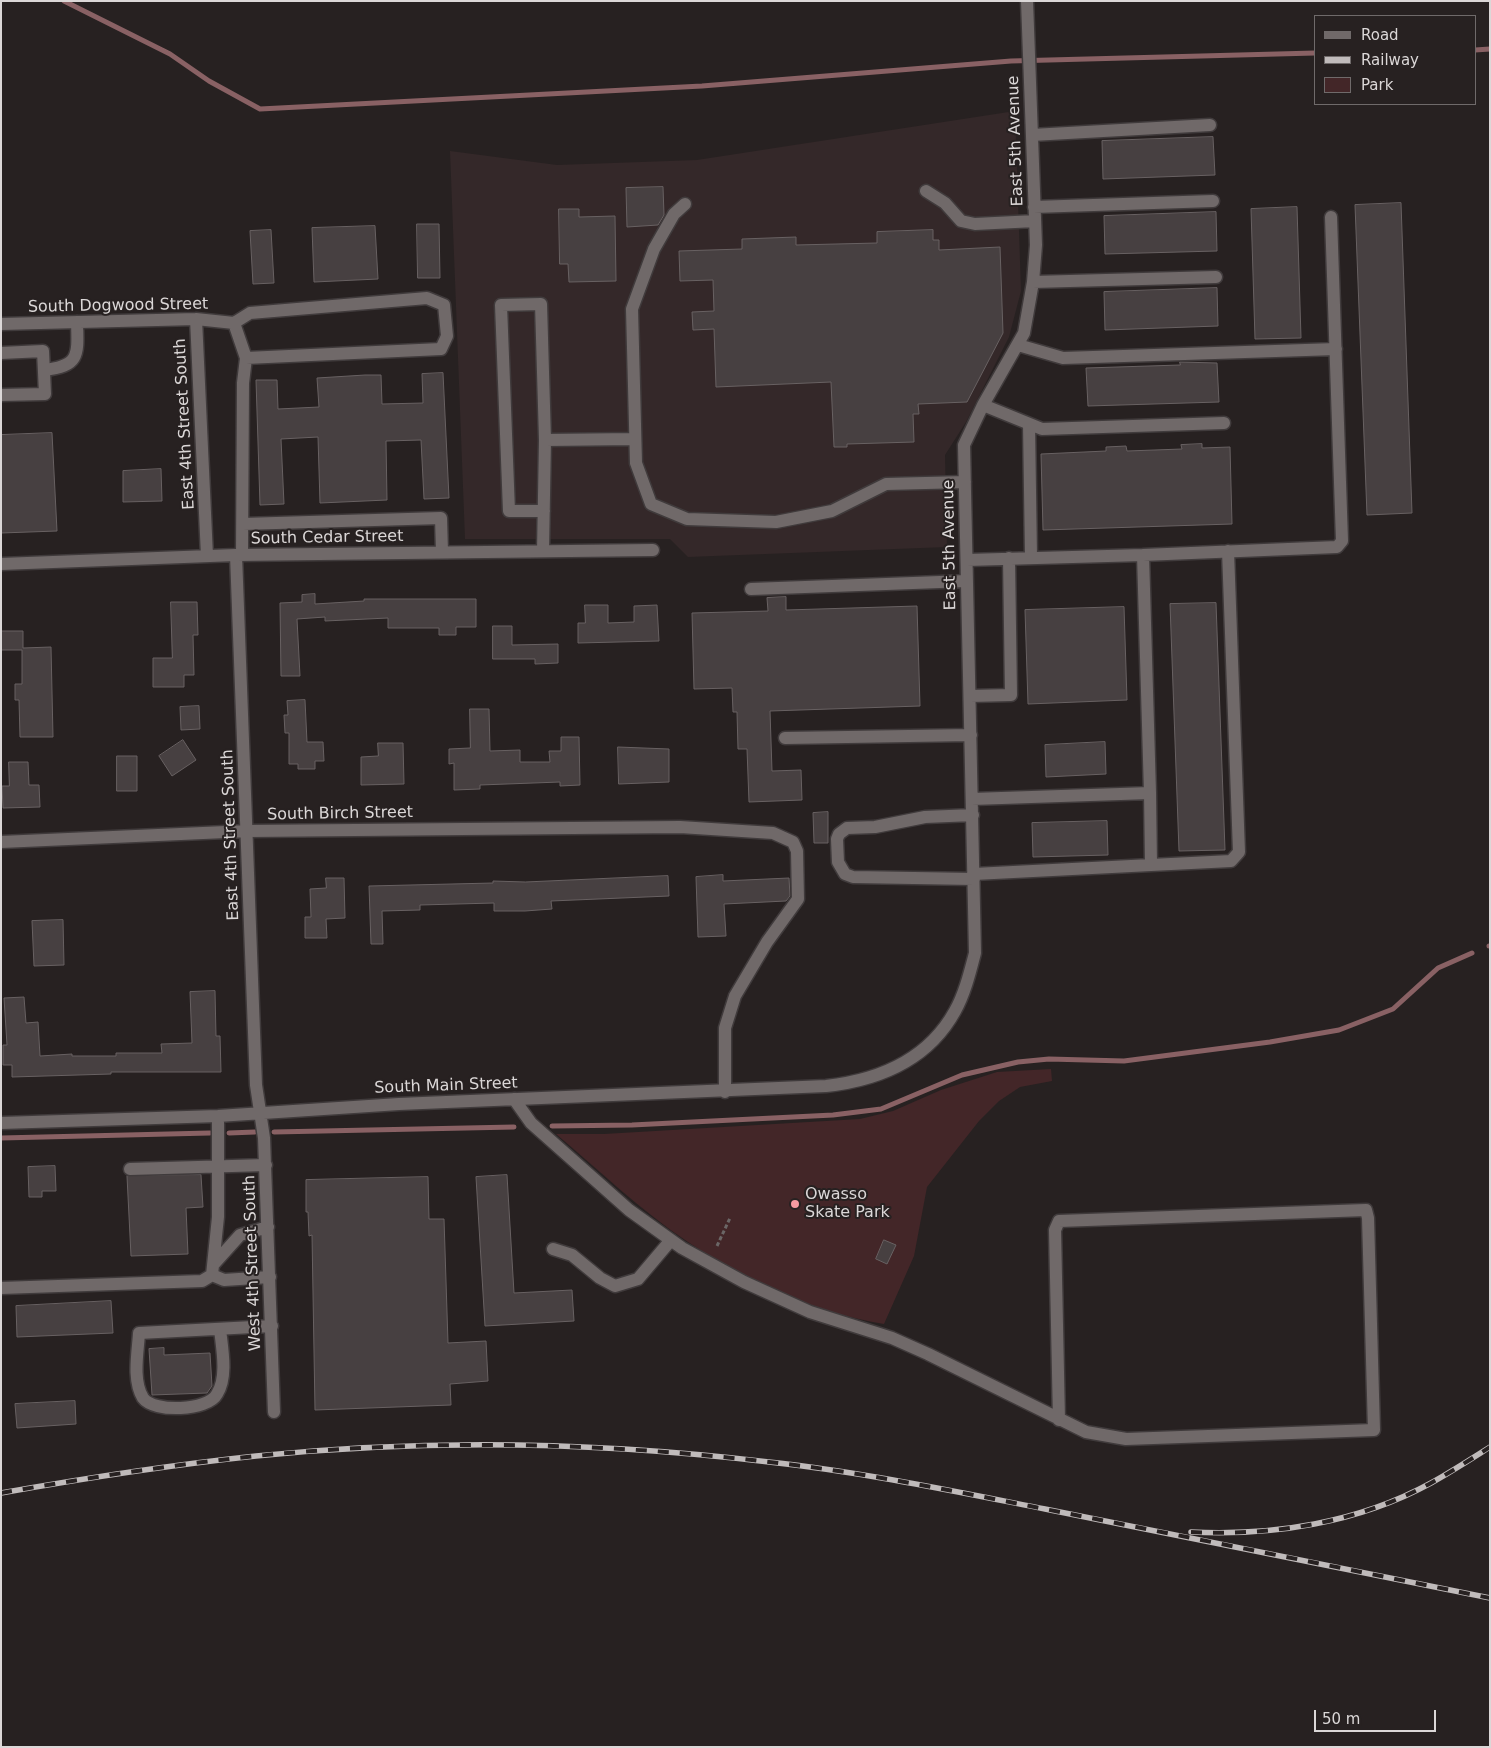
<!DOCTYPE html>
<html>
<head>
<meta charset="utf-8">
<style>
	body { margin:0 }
	#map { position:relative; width:1491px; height:1748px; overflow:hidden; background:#272121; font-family:"DejaVu Sans",sans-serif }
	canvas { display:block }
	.frame { position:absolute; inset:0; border:2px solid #dbd7d7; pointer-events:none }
	.legend { position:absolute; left:1314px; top:15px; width:162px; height:90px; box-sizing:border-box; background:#272121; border:1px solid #6f6a6a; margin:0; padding:6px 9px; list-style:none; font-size:15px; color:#dbd7d7 }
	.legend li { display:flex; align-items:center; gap:10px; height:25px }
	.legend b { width:25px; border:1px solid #6f6a6a }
	.scale { position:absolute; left:1314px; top:1710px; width:122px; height:22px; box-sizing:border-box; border:2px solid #dbd7d7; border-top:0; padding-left:6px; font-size:15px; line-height:18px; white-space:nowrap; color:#dbd7d7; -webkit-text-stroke:4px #272121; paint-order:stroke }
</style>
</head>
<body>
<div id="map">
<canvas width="1491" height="1748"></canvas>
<div class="frame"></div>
<ul class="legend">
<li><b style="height:6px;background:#706969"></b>Road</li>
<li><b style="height:6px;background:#c0bbbb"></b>Railway</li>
<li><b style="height:14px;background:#432628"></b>Park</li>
</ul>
<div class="scale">50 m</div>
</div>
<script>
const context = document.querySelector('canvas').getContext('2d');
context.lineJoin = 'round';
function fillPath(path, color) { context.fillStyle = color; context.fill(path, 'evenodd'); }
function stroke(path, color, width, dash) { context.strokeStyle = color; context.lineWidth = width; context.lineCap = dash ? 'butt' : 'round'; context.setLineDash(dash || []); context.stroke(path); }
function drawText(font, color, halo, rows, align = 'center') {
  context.font = font + ' "DejaVu Sans",sans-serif'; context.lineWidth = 4; context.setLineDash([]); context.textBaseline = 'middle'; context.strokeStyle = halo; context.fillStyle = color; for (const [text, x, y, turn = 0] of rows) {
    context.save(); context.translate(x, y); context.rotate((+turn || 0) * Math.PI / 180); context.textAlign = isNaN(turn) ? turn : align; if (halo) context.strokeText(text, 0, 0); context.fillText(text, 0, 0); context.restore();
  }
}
const built = new Path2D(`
	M1015,111l6,180 -12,46 -43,85 -21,33 2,92 -259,10 -18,-18h-205l-15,-388 107,14 140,-5z`);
const green = new Path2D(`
	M1051,1069l1,12 -32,6 -21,14 -20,20 -52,66 -13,69 -30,68c-66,-10 -140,-45 -196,-82 -47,-31 -89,-72 -132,-108h48l256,-15 33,-8 48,-21 56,-18z`);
const stream = new Path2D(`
	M64,1l106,53 39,27 51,28 442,-23 309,-25 304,-8
	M1475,50l15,-1
	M1489,946h1
	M552,1126l80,-1 201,-10 48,-6 81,-34 56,-13 31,-3 75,2 146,-19 69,-12 54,-21 45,-41 34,-15
	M274,1132l240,-5
	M229,1133l26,-1
	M1,1138l209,-5`);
const building = new Path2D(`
	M1213,137l2,38 -112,4 -1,-38z
	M663,187l1,28 -6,10 -31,2 -1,-39z
	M1401,203l11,310 -45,2 -12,-310z
	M1297,207l4,131 -46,1 -4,-130z
	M559,209h20v8l36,-1 1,65 -47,1 -1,-18h-8z
	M1216,212l1,39 -112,3 -1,-38z
	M417,224h22l1,54h-22z
	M375,226l3,53 -64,3 -2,-54z
	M271,230l3,53 -21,1 -3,-53z
	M933,230v10h6v10l61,-3 3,86 -36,69 -49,2 1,10h-6l1,28 -67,2v3h-13l-3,-65 -115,5 -2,-58 -21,1 -1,-18 22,-1 -1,-31 -33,1 -1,-30 63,-2v-10l54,-2v8l81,-2v-11z
	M1217,288l1,38 -113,4 -1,-38z
	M1180,362l37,1 2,39 -131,4 -2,-38 94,-3z
	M443,373l6,125 -25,1 -3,-59 -35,1 1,59 -67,3 -2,-66 -37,2 3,65 -24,1 -4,-125h21l1,29 41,-2 -2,-29 48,-3h16l1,29 41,-1 -1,-29z
	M52,433l5,98 -56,2v-98z
	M1202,444v4l28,-1 2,77 -189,6 -2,-76 65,-3v-4l20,-1 1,5 55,-2 -1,-4z
	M161,469l1,32 -39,1v-31z
	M315,594v10l49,-3v-2h112v28h-20v8h-17v-7h-51v-10l-63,3v-4l-28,2 3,57h-19l-1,-73 22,-1v-7z
	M786,597v13l131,-4 3,100 -150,5 2,60 29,-1 1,30 -53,2 -2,-53h-9l-1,-37h-4l-1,-24 -38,1 -2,-76 76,-2 -1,-13z
	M171,602h26l1,33h-5l1,40h-10v12h-31v-29h19z
	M1216,603l9,247 -46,1 -9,-247z
	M585,605h23v18l26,-1v-16l23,-1 2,36 -81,2v-20h7z
	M1124,607l3,93 -99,4 -3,-94z
	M493,626h19v19l46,-1v19l-23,1v-5h-42z
	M1,631h22v17l28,-1 2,90h-33l-1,-37h-4v-16h7v-34h-21z
	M305,700l2,42h16l1,19h-9v8h-17v-5h-9v-31h-4l-1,-18h4l-1,-14z
	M199,706l1,23 -19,1 -1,-23z
	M470,709h19l1,42 30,-1v12h30l-1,-11h12v-14h18l1,48 -20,1v-4l-80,3v4l-26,1v-27l-5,1v-15l21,-1z
	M183,740l13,20 -24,16 -13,-20z
	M1105,742l1,32 -60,3 -1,-32z
	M378,743h25l1,41 -43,1v-28l17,-1z
	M618,747l51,2v33l-50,2z
	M117,756h20v35h-20z
	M9,762h19l1,23h10l1,22 -37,1 -1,-22h7z
	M828,812v31h-14l-1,-30z
	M1107,821l1,34 -75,2 -1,-34z
	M723,875v6l66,-3 1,18 -4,5 -62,3 2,32 -28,1 -2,-60z
	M668,876l1,20 -118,5 1,8 -27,2h-31v-8l-74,2v5l-38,1 1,33h-12l-2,-58 124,-3v-2l32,1z
	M326,878h18l1,40 -19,1 1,19h-22v-21h6l-1,-28 16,-1z
	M63,920l1,45 -30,1 -2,-45z
	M215,991l1,45h4l1,36h-110v2l-99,3v-12h-9v-20h4l-3,-47 20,-1 2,26 12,-1 2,34 32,-2v2h44v-3h46l-1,-9 31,-1 -2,-51z
	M55,1166l1,25h-14v6h-13l-1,-30z
	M201,1175l2,32 -17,1 2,46 -57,2 -4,-80z
	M507,1175l7,118 58,-3 2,31 -89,5 -9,-149z
	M428,1177l1,42h15l4,124 38,-2 2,40 -38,3 1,21 -136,5 -3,-175 -3,1 -1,-24h-2v-32z
	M884,1240l12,5 -9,19 -11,-5z
	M111,1301l2,32 -96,4 -1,-31z
	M164,1348v7l46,-2 2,33 -5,7 -55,2 -3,-46z
	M75,1401l1,23 -59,4 -2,-24z`);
const path = new Path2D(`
	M717,1246l13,-28`);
const minor = new Path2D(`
	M1032,135l178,-10
	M926,191l19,12 16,18 14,3 60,-3
	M685,204l-11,10 -20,35 -22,60 4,154 15,41 36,15 89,3 56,-11 54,-27 79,-2
	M1034,207l179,-6
	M1033,282l183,-5
	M196,319l11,237
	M1,324l195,-5 38,4 16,-10 177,-15 17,7 3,31 -6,13 -195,9 -12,-35
	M1018,345l45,13 273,-9
	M1,353l42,-2 2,43 -44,1
	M44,370c36,-4 34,-15 33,-48
	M983,405l59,24 182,-6
	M1029,424l2,133
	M545,440l90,-1
	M243,524l198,-6 1,34
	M543,551l2,-111 -4,-136 -40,1 8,206h35
	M236,555l20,530 8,53 10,274
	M242,555l1,-172 3,-25
	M1143,555l194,-8 5,-6 -11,-324
	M967,560l176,-5 7,238 -178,6
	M1,564l235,-9 417,-5
	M751,589l216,-8
	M970,696l41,-1 -2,-137
	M785,738l186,-3
	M973,815l-48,2 -50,10 -28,1 -8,6 -2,5 1,23 7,12 8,3 121,2
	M1,842l247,-11 432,-4 93,6 20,9 4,9 1,48 -31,43 -32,54 -10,32v64
	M1151,865l80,-4 8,-9 -11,-301
	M974,874l177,-9 -1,-72
	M514,1099l17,24 98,87 53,38 62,34 66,30 82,26 36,16 158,78 40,7 248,-9 -6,-212 -2,-8 -307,11 -4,9 4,190
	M1,1123l217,-7 181,-12 427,-18c54,-6 102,-26 129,-75 10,-18 15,-39 20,-58l-11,-508 19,-40 41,-72 9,-51 3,-37 -9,-244
	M130,1169l136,-4
	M553,1249l19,6 28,23 15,8 23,-7 33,-39
	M213,1265l27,-30 28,-8
	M212,1275l12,5 46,-3
	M1,1288l201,-7 10,-6 6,-58v-101
	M220,1329c2,19 8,48 -3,65 -9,17 -63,19 -74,4 -11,-18 -5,-46 -4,-65l133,-7`);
const rail = new Path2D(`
	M1,1493c85,-15 169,-28 255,-37 169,-17 344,-14 513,6 93,10 184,29 276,47 148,29 296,59 445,89
	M1191,1532c82,4 167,-9 240,-49 20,-11 40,-24 59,-36`);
const markers = [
	[795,1204,5,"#f49aa1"]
];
const streetNames = [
	["East 5th Avenue",1016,141,-92],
	["South Dogwood Street",118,306,-1],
	["East 4th Street South",185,424,-93],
	["South Cedar Street",327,538,-1],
	["East 5th Avenue",950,545,-91],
	["South Birch Street",340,814,-1],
	["East 4th Street South",231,835,-92],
	["South Main Street",446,1086,-2],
	["West 4th Street South",253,1263,-92]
];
const poiNames = [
	["Owasso",805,1195],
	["Skate Park",805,1213]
];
fillPath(built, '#342829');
fillPath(green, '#432628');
stroke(stream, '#896164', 5);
fillPath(building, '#474041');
stroke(building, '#686162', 1);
stroke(minor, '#403b3c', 15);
stroke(path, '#6b6666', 3, [4, 2.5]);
stroke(minor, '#706969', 12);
stroke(rail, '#c0bbbb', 5.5);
stroke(rail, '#272121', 4, [11]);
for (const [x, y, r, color] of markers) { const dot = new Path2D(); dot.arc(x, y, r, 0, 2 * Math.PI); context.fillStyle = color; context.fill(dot); stroke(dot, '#272121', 2); }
drawText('16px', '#dbd7d7', '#272121', streetNames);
drawText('16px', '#dbd7d7', '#272121', poiNames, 'left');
</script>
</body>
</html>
